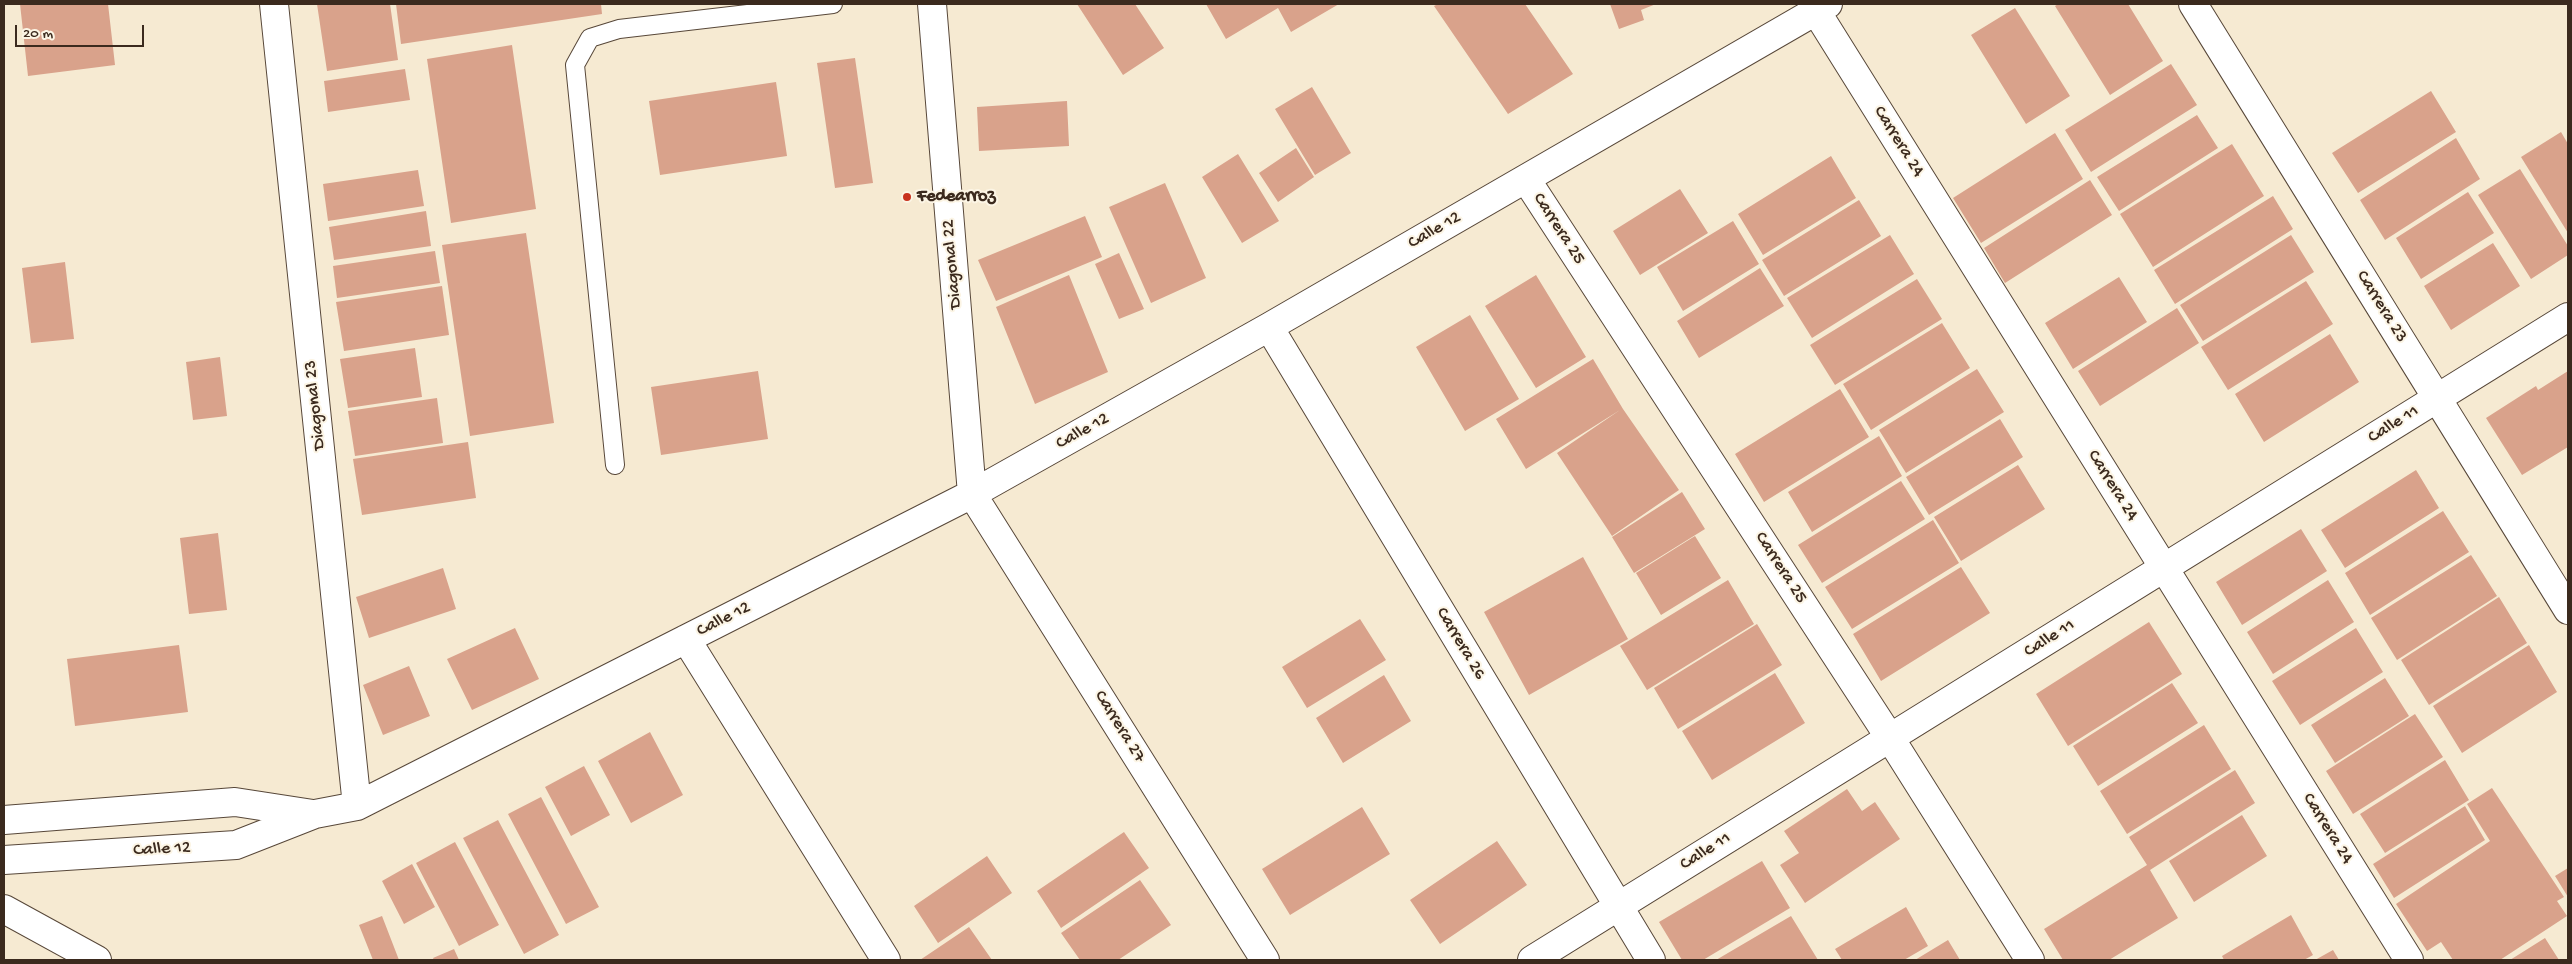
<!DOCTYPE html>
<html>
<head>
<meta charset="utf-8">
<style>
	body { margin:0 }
	#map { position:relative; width:2572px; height:964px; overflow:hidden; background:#f6ead2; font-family:"Gochi Hand",sans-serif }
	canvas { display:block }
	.frame { position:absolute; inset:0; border:5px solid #3b2a1e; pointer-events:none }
	.scale { position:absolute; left:15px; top:25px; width:129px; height:22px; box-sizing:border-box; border:2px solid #3b2a1e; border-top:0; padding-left:6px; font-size:15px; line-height:18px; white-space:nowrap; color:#3b2a1e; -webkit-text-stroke:4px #fcf5e5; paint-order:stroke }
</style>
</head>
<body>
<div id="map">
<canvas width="2572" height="964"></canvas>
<div class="frame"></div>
<div class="scale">20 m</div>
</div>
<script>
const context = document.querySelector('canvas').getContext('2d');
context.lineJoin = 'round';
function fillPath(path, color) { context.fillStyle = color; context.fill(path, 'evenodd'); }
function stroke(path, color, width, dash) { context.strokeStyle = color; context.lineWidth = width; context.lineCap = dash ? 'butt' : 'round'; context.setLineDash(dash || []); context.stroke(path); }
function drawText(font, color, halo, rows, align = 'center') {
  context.font = font + ' "Gochi Hand",sans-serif'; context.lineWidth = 4; context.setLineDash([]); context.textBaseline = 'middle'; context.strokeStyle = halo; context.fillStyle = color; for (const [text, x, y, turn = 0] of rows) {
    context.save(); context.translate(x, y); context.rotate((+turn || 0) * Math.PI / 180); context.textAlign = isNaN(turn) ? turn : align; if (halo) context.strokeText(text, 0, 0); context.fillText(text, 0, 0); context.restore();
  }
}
const building = new Path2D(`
	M20,4h88l7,61 -87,11z
	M317,4h73l8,56 -71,11z
	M396,4h205l1,10 -201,30z
	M1077,4h58l29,44 -41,27z
	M1206,4h133l-48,28 -13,-24 -52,31z
	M1438,4h87l48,70 -65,40 -74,-108z
	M1610,4h46l-15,6 3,10 -25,9z
	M2058,4h70l35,57 -53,34 -55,-89z
	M2015,8l55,88 -44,28 -55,-89z
	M512,45l24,164 -85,14 -24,-164z
	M855,58l18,125 -38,5 -18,-125z
	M2171,64l26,41 -106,67 -26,-42z
	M405,69l5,31 -82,12 -4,-31z
	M776,82l11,74 -127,19 -11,-74z
	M1312,87l39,66 -36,22 -40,-66z
	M2431,91l25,41 -98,61 -26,-40z
	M1067,101l2,45 -90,5 -2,-44z
	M2197,115l21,33 -99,63 -22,-34z
	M2561,132l7,12v89l-47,-76z
	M2055,133l28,46 -102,64 -28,-45z
	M2456,138l24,41 -95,61 -25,-40z
	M2232,144l32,52 -111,71 -33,-53z
	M1296,148l18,29 -36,25 -19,-29z
	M1238,154l41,67 -37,22 -40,-66z
	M1831,156l25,42 -93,57 -25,-41z
	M2520,169l48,77v9l-37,24 -53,-84z
	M418,170l6,36 -96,15 -5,-37z
	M2090,180l22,35 -107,68 -21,-35z
	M1165,183l41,95 -55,25 -42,-96z
	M1680,189l28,44 -68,42 -27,-44z
	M2468,192l26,41 -73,46 -25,-41z
	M2273,196l20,33 -118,75 -21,-34z
	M1859,200l22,36 -97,60 -22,-36z
	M426,211l5,35 -97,14 -5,-33z
	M1085,216l17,41 -106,44 -18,-41z
	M1733,221l26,43 -76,47 -26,-44z
	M526,233l28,190 -84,13 -28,-191z
	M1890,235l24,39 -102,64 -25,-40z
	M2291,235l23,37 -111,69 -23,-36z
	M2493,243l27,43 -69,44 -27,-44z
	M435,251l5,32 -103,15 -4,-32z
	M1119,253l25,56 -25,10 -24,-55z
	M65,262l9,77 -43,4 -9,-75z
	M1760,268l24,38 -85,52 -22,-37z
	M1069,275l39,97 -73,32 -39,-97z
	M1536,275l50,82 -50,31 -51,-82z
	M2119,277l28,45 -74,47 -28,-46z
	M1917,279l25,40 -107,66 -25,-40z
	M2306,281l27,43 -105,66 -27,-43z
	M442,286l7,49 -105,16 -8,-49z
	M2177,308l22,35 -99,63 -22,-35z
	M1470,315l49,84 -54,32 -49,-84z
	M1942,323l28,45 -99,62 -28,-46z
	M2330,334l29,48 -95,60 -29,-48z
	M415,348l7,49 -74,11 -8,-49z
	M220,357l7,59 -34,4 -7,-58z
	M1593,359l30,50 56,81 -67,46 -55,-83 63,-43 -94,59 -30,-50z
	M1977,369l27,43 -98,61 -27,-43z
	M758,371l10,68 -107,16 -10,-68z
	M2568,371v76l-46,28 -36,-57 50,-32 2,4z
	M1840,389l29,48 -105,65 -29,-48z
	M437,398l6,45 -88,13 -7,-45z
	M2000,419l23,38 -94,58 -23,-38z
	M1879,436l23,40 -90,56 -24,-40z
	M468,442l8,56 -114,17 -9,-56z
	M2018,465l27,44 -84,52 -27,-44z
	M2416,470l23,38 -94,60 -24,-38z
	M1901,481l24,38 -103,64 -24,-38z
	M1682,492l23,37 -71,44 -22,-36z
	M2443,511l26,41 -99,63 -25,-42z
	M1933,520l26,43 -107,66 -27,-42z
	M2301,529l26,42 -85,54 -26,-43z
	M218,533l9,77 -38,4 -9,-76z
	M1695,536l26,42 -60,37 -25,-42z
	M2471,555l26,41 -100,64 -26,-42z
	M1583,557l45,82 -99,56 -45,-83z
	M1961,567l29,46 -109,68 -28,-47z
	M443,568l13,41 -87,29 -13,-41z
	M1728,580l26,44 -107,66 -27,-44z
	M2328,580l26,42 -81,52 -26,-42z
	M2499,597l28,46 -98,62 -28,-45z
	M1360,619l26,41 -79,48 -25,-41z
	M2149,622l33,52 -114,72 -32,-52z
	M1757,624l25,41 -104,64 -24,-41z
	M515,628l24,51 -67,31 -25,-51z
	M2356,628l27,44 -83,53 -28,-44z
	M179,645l9,67 -113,14 -8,-67z
	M2529,645l28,47 -95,61 -29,-47z
	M409,666l21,50 -47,19 -20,-50z
	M1775,673l30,50 -93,57 -30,-49z
	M1384,675l27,46 -68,42 -27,-45z
	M2385,678l24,38 -74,47 -24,-38z
	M2172,683l26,40 -100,63 -25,-40z
	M2415,714l28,43 -90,57 -27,-43z
	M2204,725l27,44 -104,65 -27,-43z
	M650,732l33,63 -52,28 -33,-62z
	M2445,760l24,40 -84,53 -25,-39z
	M584,766l26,49 -39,21 -26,-49z
	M2235,770l20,33 -105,67 28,48 -69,42h-46l-19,-31 103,-64 -18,-28z
	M2492,788l72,109 -7,4 10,15 -67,44h-47l-12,-18 -14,9 -31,-47 94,-63 -23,-37z
	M1847,789l15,22 13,-9 25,37 -95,64 -25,-38 19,-12 -15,-22z
	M541,797l58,110 -33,17 -58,-110z
	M2465,806l20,34 -91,58 -21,-34z
	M1362,807l28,47 -100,61 -28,-46z
	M2242,815l25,41 -73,46 -25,-41z
	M498,820l61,115 -35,19 -61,-116z
	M1124,832l25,36 -88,60 -24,-37z
	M1497,841l30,44 -87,59 -30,-44z
	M455,842l44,83 -40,21 -43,-83z
	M987,856l25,37 -74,50 -24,-37z
	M1762,861l28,47 -87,52h-21l-23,-38z
	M412,864l23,43 -31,17 -22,-43z
	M2568,868v29l-13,-21z
	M1140,880l31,45 -53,35h-38l-19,-27z
	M1906,907l22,39 -24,14h-62l-7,-11z
	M2291,915l22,40 -9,5h-80l-2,-4z
	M382,916l17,44h-26l-14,-35z
	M1791,916l27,44h-102z
	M969,927l23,33h-72z
	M2545,938l14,22h-49z
	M1948,940l12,20h-45z
	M454,949l5,11h-25l-1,-2z
	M2333,950l6,10h-24z`);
const service = new Path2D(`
	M615,465l-40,-400 15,-27 29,-9 214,-25`);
const minor = new Path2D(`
	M274,4l83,802
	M932,4l40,490 293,466
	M2193,4l375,606
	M1816,11l593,949
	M1526,179l364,559 140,222
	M1269,327l382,633
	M686,639l200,321
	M4,820l231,-18 78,12
	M4,860l232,-15 79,-31 42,-8 615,-312 297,-167 559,-323
	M1532,960l1036,-643`);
const secondary = new Path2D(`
	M4,909l93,51`);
const markers = [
	[907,197,5,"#c8321e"]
];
const streetNames = [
	["Carrera 24",1898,142,58],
	["Carrera 25",1558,229,57],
	["Calle 12",1435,231,-30],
	["Diagonal 22",953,264,-95],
	["Carrera 23",2381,307,58],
	["Diagonal 23",316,405,-96],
	["Calle 11",2394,425,-32],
	["Calle 12",1083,432,-29],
	["Carrera 24",2112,486,58],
	["Carrera 25",1780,568,57],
	["Calle 12",724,620,-27],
	["Calle 11",2050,639,-32],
	["Carrera 26",1460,644,59],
	["Carrera 27",1119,727,58],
	["Carrera 24",2327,829,58],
	["Calle 12",162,850,-3],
	["Calle 11",1706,852,-32]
];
const poiNames = [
	["Fedearroz",917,197]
];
fillPath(building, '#d9a28b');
stroke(service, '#574739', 20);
stroke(minor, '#574739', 30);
stroke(secondary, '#574739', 30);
stroke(service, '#fff', 18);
stroke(minor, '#fff', 28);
stroke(secondary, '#fff', 28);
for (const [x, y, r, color] of markers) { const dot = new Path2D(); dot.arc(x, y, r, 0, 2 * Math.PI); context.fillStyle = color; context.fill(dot); stroke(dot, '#fcf5e5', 2); }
drawText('18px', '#3b2a1e', '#fcf5e5', streetNames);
drawText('bold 18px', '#3b2a1e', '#fcf5e5', poiNames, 'left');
</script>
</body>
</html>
